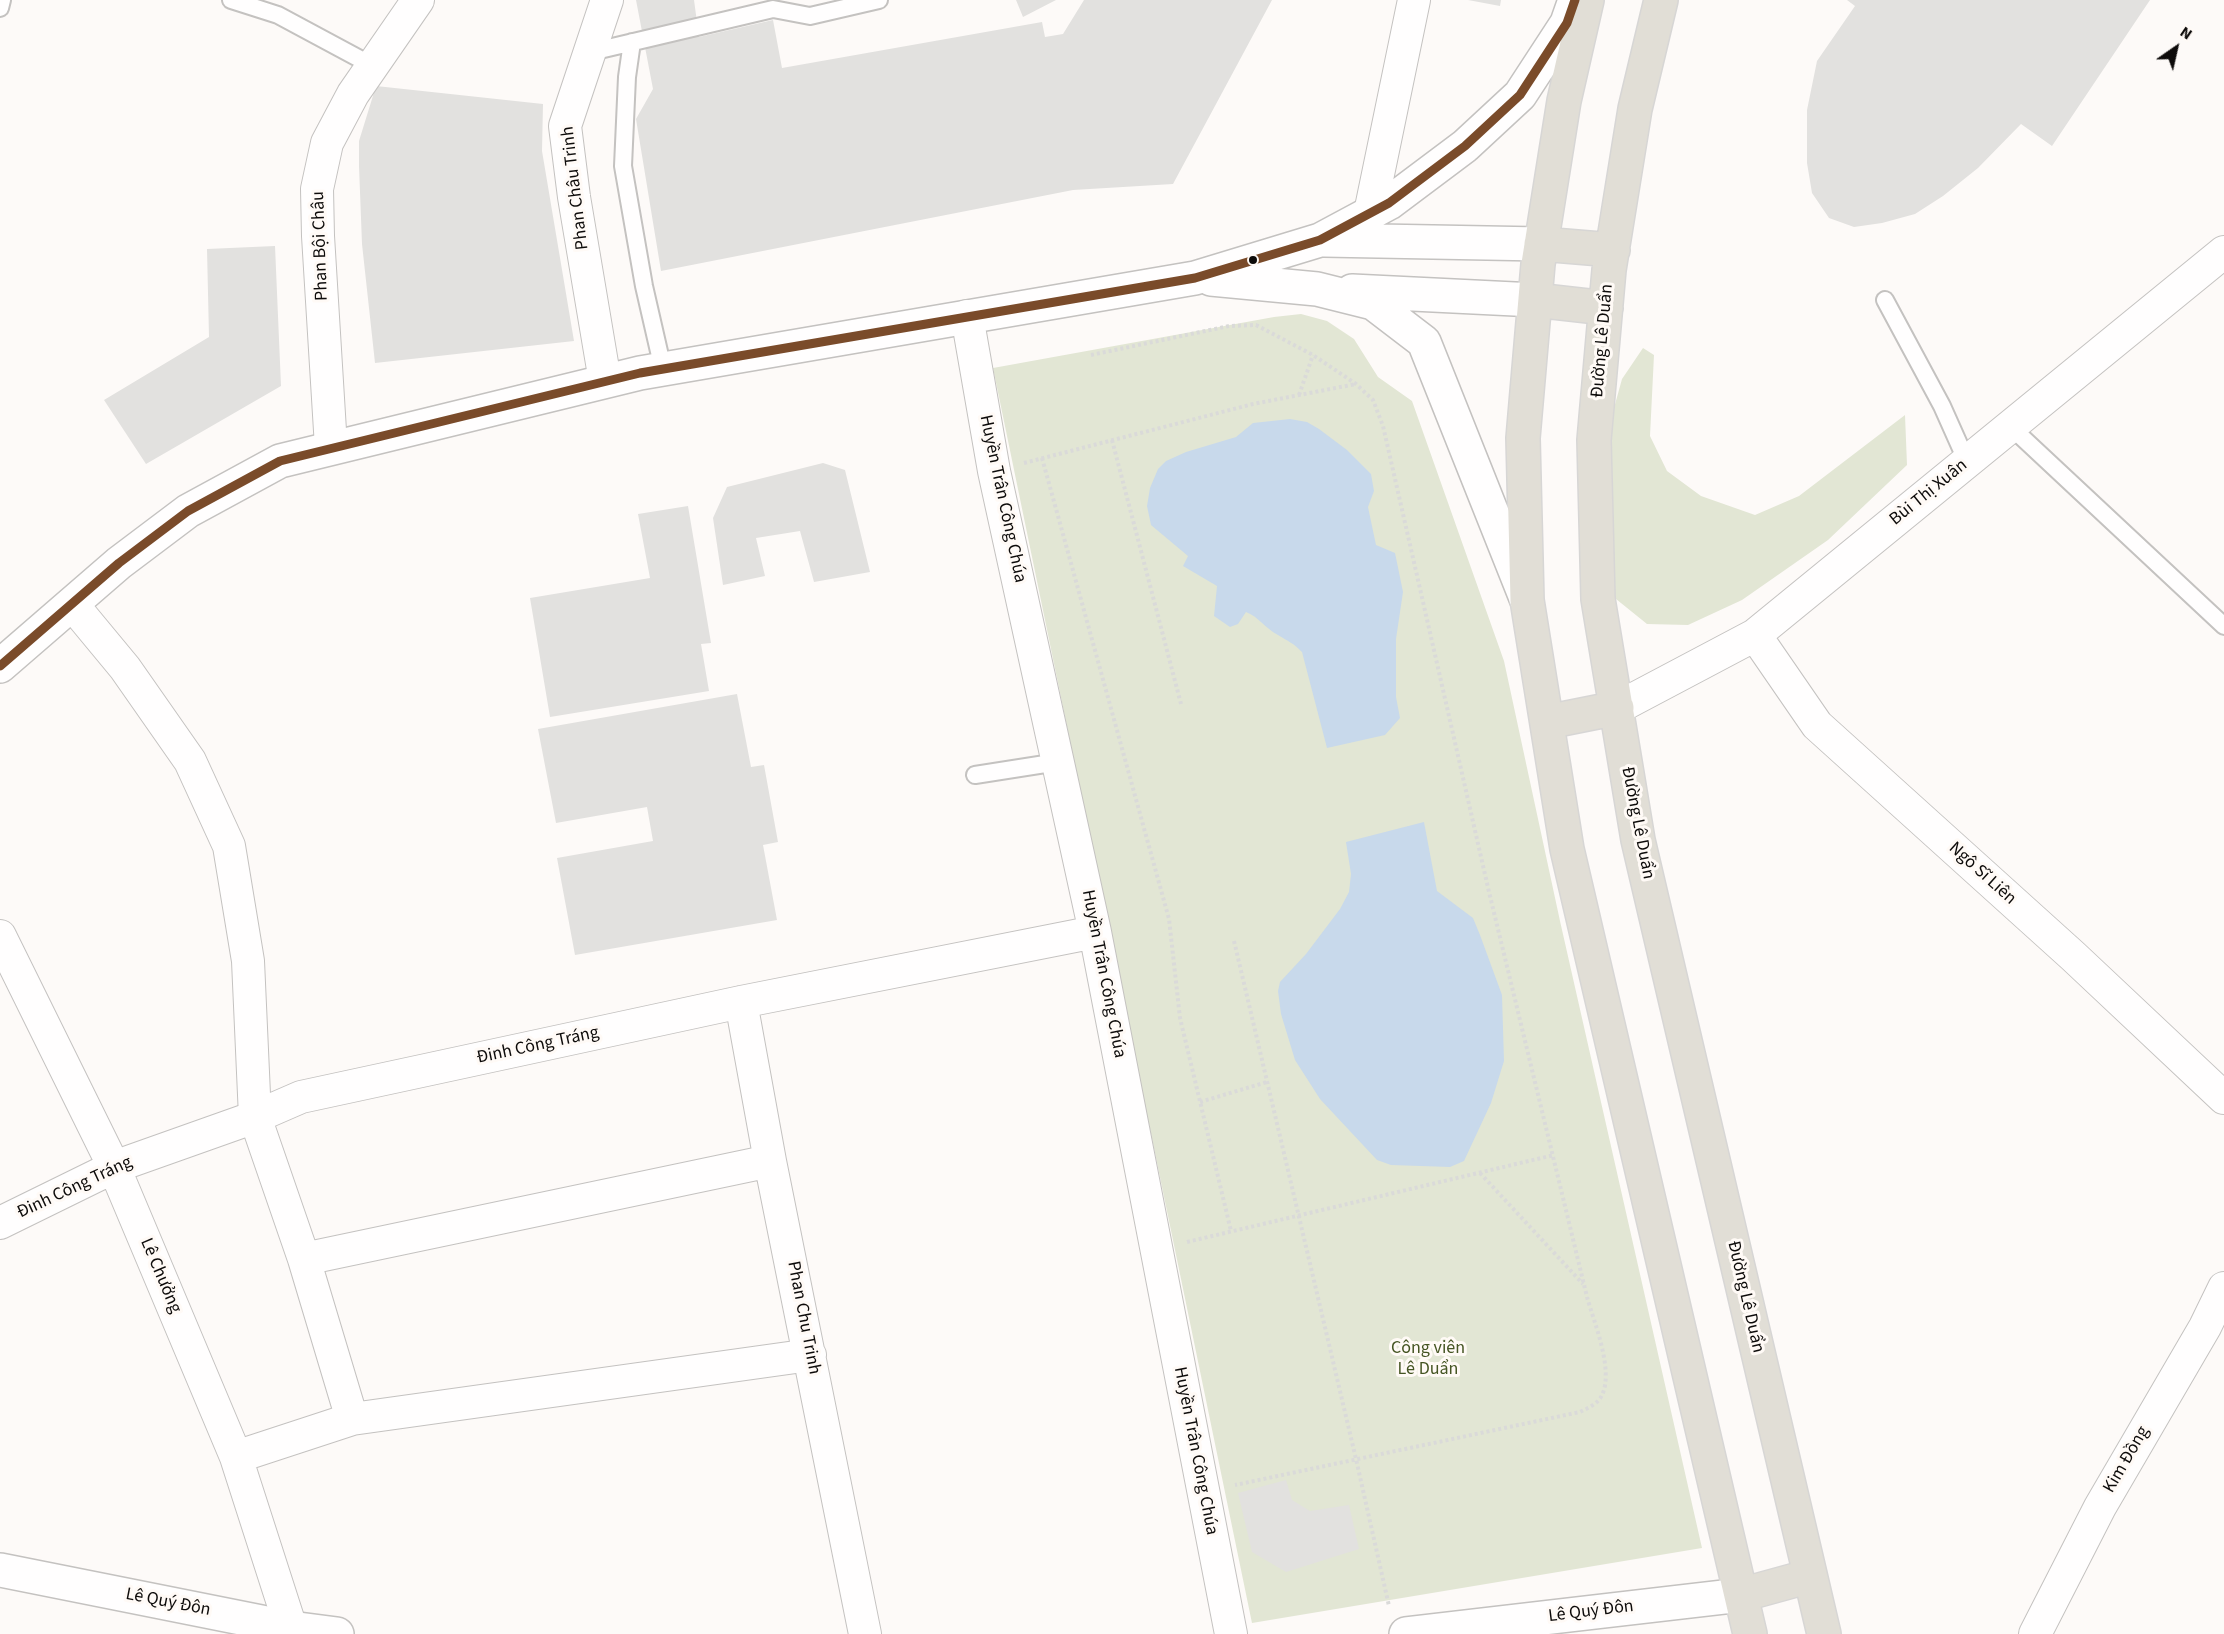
<!DOCTYPE html>
<html>
<head>
<meta charset="utf-8">
<style>
	body { margin:0 }
	#map { position:relative; width:2224px; height:1634px; overflow:hidden; background:#fdfaf8; font-family:"Source Sans 3",sans-serif }
	canvas { display:block }
	.north { position:absolute; left:2146px; top:18px; width:60px; height:60px; -webkit-text-stroke:4px #fffaf6; paint-order:stroke; rotate:34deg; font-size:16px; font-weight:700; line-height:24px; text-align:center; color:#0d0b0a }
	.north::after { content:''; display:block; margin:auto; width:21px; height:27px; background:#0d0b0a; clip-path:polygon(50% 0,100% 100%,50% 72%,0 100%) }
</style>
</head>
<body>
<div id="map">
<canvas width="2224" height="1634"></canvas>
<div class="north">N</div>
</div>
<script>
const context = document.querySelector('canvas').getContext('2d');
context.lineJoin = 'round';
function fillPath(path, color) { context.fillStyle = color; context.fill(path, 'evenodd'); }
function stroke(path, color, width, dash) { context.strokeStyle = color; context.lineWidth = width; context.lineCap = dash ? 'butt' : 'round'; context.setLineDash(dash || []); context.stroke(path); }
function drawText(font, color, halo, rows, align = 'center') {
  context.font = font + ' "Source Sans 3",sans-serif'; context.lineWidth = 6; context.setLineDash([]); context.textBaseline = 'middle'; context.strokeStyle = halo; context.fillStyle = color; for (const [text, x, y, turn = 0] of rows) {
    context.save(); context.translate(x, y); context.rotate((+turn || 0) * Math.PI / 180); context.textAlign = isNaN(turn) ? turn : align; if (halo) context.strokeText(text, 0, 0); context.fillText(text, 0, 0); context.restore();
  }
}
const green = new Path2D(`
	M1301,314l26,7 27,18 24,38 34,24 92,260 56,260 142,627 -450,75 -259,-1255 281,-51z
	M1643,348l11,7 -4,81 17,35 34,25 54,19 44,-19 106,-81 2,50 -79,75 -86,60 -54,25 -41,-1 -31,-25 -11,-28 1,-112 8,-51 8,-29z`);
const water = new Path2D(`
	M1290,419l17,3 12,7 28,21 24,24 3,17 -6,16 8,38 19,8 8,39 -7,47v58l4,21 -15,17 -58,13 -25,-96c-10,-10 -13,-10 -24,-17 -12,-6 -19,-18 -32,-23l-8,12 -8,3 -16,-11 3,-30 -34,-20 5,-10 -37,-31 -4,-19 3,-18 8,-19 8,-8 20,-9 50,-15 17,-14z
	M1424,822l13,69 36,27 7,17 22,60 2,66 -13,42 -27,58 -14,6 -59,-2 -14,-5 -57,-61 -25,-39 -14,-46 -3,-23 2,-9 26,-28 34,-45 9,-17 2,-18 -5,-32z`);
const building = new Path2D(`
	M636,0h58l5,37 74,-17 9,48 260,-46 3,15 18,-3 21,-34h188l-99,184 -100,6 -412,81 -25,-152 17,-30z
	M1016,0h40l-33,17z
	M1468,0h33l-1,6z
	M1847,0h303l-98,146 -31,-22 -43,44 -35,28 -28,18 -33,9 -28,4 -25,-9 -17,-25 -5,-30v-53l10,-49 38,-55z
	M376,86l167,18 -1,47 32,190 -199,22 -13,-119 -3,-78v-25z
	M275,246l6,140 -135,78 -42,-64 105,-63 -2,-88z
	M823,463l22,7 25,102 -56,10 -14,-51 -44,7 9,38 -42,9 -10,-67 14,-31z
	M688,506l23,137 -10,1 8,47 -159,26 -20,-119 120,-20 -12,-64z
	M737,694l14,73 13,-2 14,77 -15,3 14,75 -202,35 -18,-97 96,-17 -6,-34 -91,16 -18,-94z
	M1286,1480l6,20 18,11 39,-6 10,44 -73,23 -34,-20 -14,-59z`);
const path = new Path2D(`
	M1091,355l138,-29 27,-1 57,30 43,29 17,16 10,26 106,466 98,405c7,25 27,73 15,98 -4,9 -14,13 -22,17l-345,73
	M1299,395l14,-40
	M1112,440l69,264
	M1042,458l127,461 11,99 51,213
	M1024,463l229,-59 103,-20
	M1234,941l122,518 33,147
	M1200,1102l67,-20
	M1480,1173l103,111
	M1187,1242l367,-87`);
const service = new Path2D(`
	M231,0l47,15 95,51
	M0,8l2,-8
	M632,42l-5,35 -4,89 21,120 19,83
	M591,52l182,-43 37,7 69,-16
	M1885,300l57,106 25,56
	M2011,427l213,199
	M975,775l83,-13`);
const minor = new Path2D(`
	M1370,213l44,-213
	M967,316l27,155 101,461 136,702
	M605,381l-31,-184 -9,-71 42,-126
	M331,447l-13,-211 -1,-47 10,-46 26,-49 65,-94
	M72,604l53,64 65,93 39,85 19,115 7,156 49,142 48,160
	M1755,635l62,90 256,231 151,142
	M1617,708l138,-73 469,-383
	M0,936l114,231 122,290 55,171
	M741,1002l29,159 95,473
	M0,1223l114,-56 141,-50 46,-20 440,-95 354,-70
	M304,1259l466,-98
	M236,1457l116,-38 458,-64
	M2035,1634l65,-127 105,-180 19,-39`);
const tertiary = new Path2D(`
	M0,1570l291,58 46,6
	M1406,1634l335,-39`);
const secondary = new Path2D(`
	M1324,240l217,4
	M1211,279l106,10 56,14 51,39 102,256
	M1352,291l183,9
	M0,666l119,-103 69,-52 92,-50 360,-88 555,-95 125,-38 69,-37 76,-57 55,-51 47,-72 8,-23`);
const trunk = new Path2D(`
	M1587,0l-23,101 -26,163 -15,174 4,162 40,249 183,785
	M1661,0l-26,109 -26,161 -15,170 4,159 40,241 186,794
	M1541,244l72,6
	M1535,300l71,8
	M1547,722l70,-14
	M1741,1595l69,-19`);
const bus1 = new Path2D(`
	M0,666l119,-103 69,-52 92,-50 360,-88 555,-95 125,-38 69,-37 76,-57 55,-51 47,-72 8,-23`);
const markers = [
	[1253,260,5,"#0d0b0a"]
];
const streetNames = [
	["Phan Châu Trinh",576,188,-97],
	["Phan Bội Châu",321,246,-92],
	["Đường Lê Duẩn",1603,341,-85],
	["Bùi Thị Xuân",1929,493,-39],
	["Huyền Trân Công Chúa",1002,499,78],
	["Đường Lê Duẩn",1637,823,79],
	["Ngô Sĩ Liên",1982,874,42],
	["Huyền Trân Công Chúa",1103,974,79],
	["Đinh Công Tráng",538,1046,-12],
	["Đinh Công Tráng",75,1188,-25],
	["Lê Chưởng",160,1276,67],
	["Đường Lê Duẩn",1745,1297,77],
	["Phan Chu Trinh",803,1318,79],
	["Huyền Trân Công Chúa",1195,1451,79],
	["Kim Đồng",2127,1460,-60],
	["Lê Quý Đôn",168,1603,11],
	["Lê Quý Đôn",1591,1612,-7]
];
const parkNames = [
	["Công viên",1428,1349],
	["Lê Duẩn",1428,1370]
];
fillPath(green, '#e2e6d4');
fillPath(water, '#c8d9eb');
fillPath(building, '#e2e1df');
stroke(service, '#c4c2c0', 20);
stroke(minor, '#c4c2c0', 34);
stroke(tertiary, '#c4c2c0', 36);
stroke(secondary, '#c4c2c0', 36);
stroke(trunk, '#d7d6d5', 36);
stroke(path, '#dadad9', 4, [3, 3]);
stroke(service, '#fffefe', 16);
stroke(minor, '#fffefe', 32);
stroke(tertiary, '#fffefe', 33);
stroke(secondary, '#fffefe', 33);
stroke(trunk, '#e1ded6', 33);
stroke(bus1, '#7a4b2a', 9);
for (const [x, y, r, color] of markers) { const dot = new Path2D(); dot.arc(x, y, r, 0, 2 * Math.PI); context.fillStyle = color; context.fill(dot); stroke(dot, '#fffaf6', 2); }
drawText('18px', '#0d0b0a', '#fffaf6', streetNames);
drawText('18px', '#455523', '#fffaf6', parkNames);
</script>
</body>
</html>
